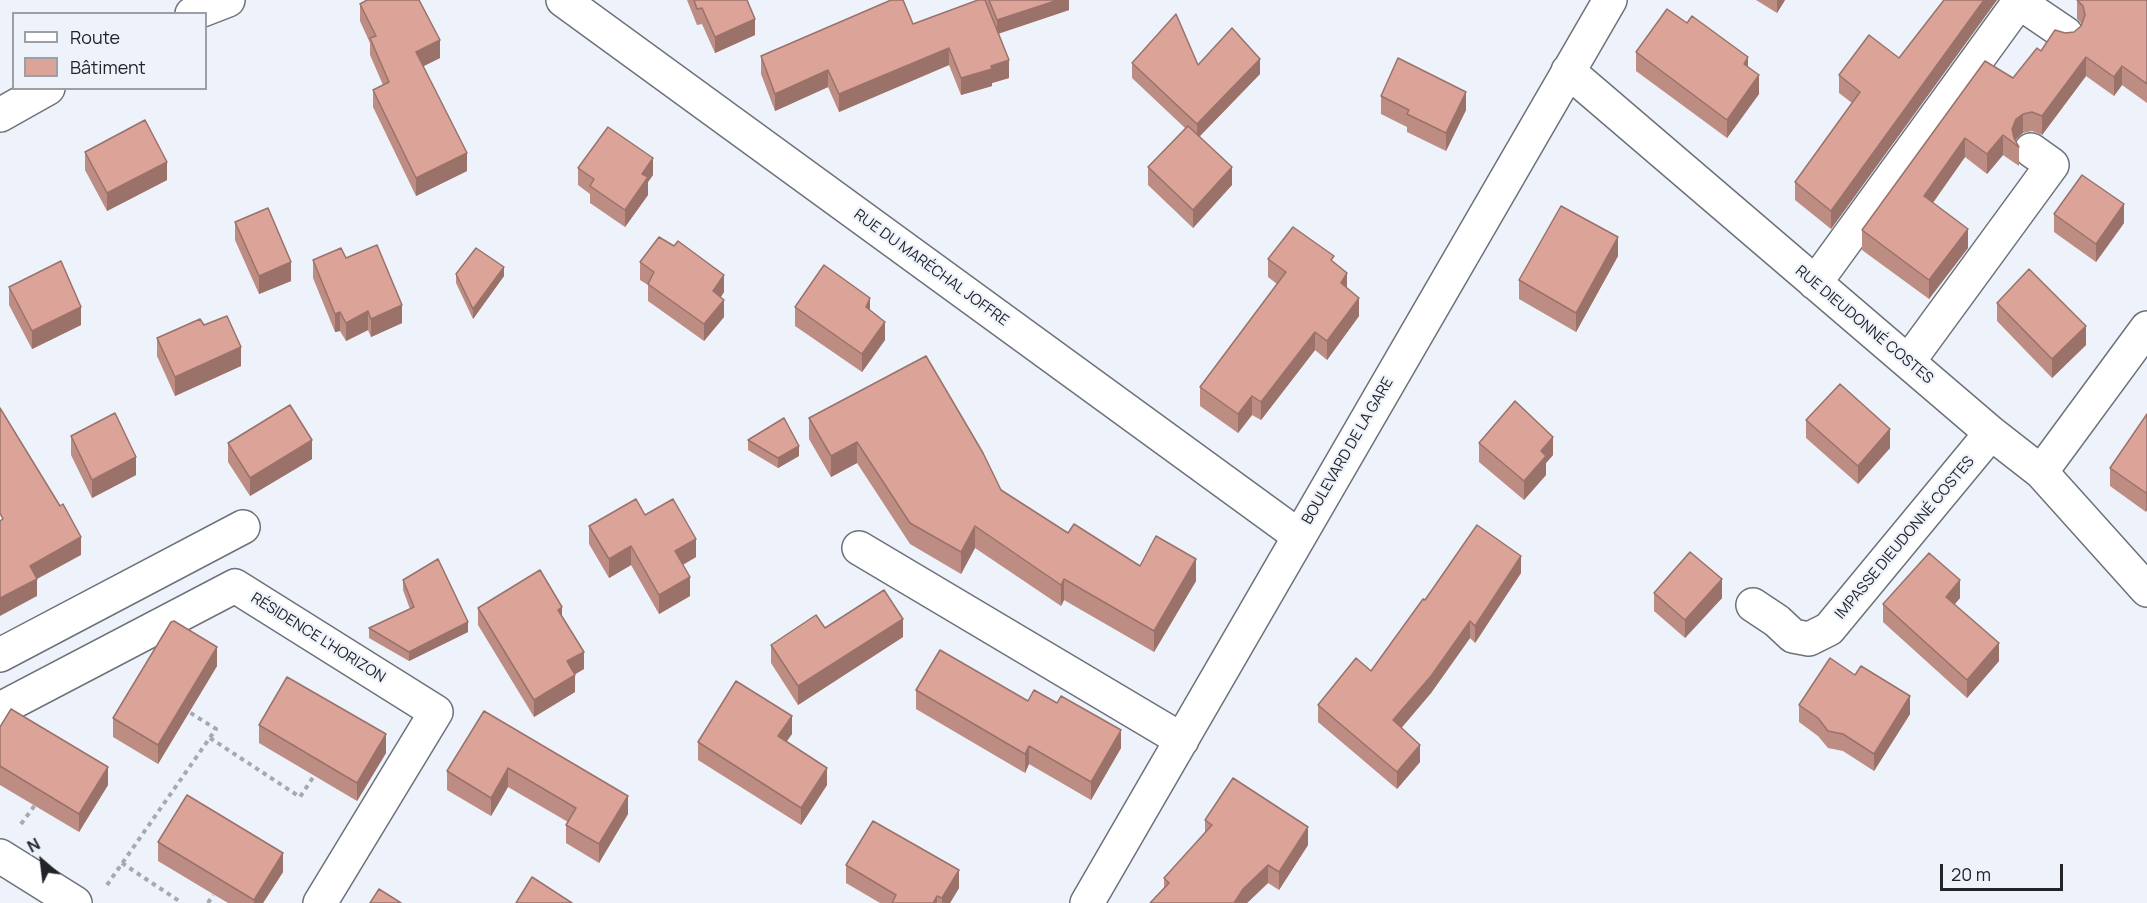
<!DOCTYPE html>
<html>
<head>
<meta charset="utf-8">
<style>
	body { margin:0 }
	#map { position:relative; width:2147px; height:903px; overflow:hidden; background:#edf2fb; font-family:Manrope,sans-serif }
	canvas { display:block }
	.legend { position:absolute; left:12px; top:12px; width:195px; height:78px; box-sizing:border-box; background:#edf2fb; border:2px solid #9ca0a6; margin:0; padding:8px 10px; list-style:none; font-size:18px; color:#222427 }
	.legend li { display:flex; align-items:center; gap:12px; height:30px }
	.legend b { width:30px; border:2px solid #9ca0a6 }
	.north { position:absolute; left:12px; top:831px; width:60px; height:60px; -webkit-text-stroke:4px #edf2fb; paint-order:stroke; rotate:332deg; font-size:16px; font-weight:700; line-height:24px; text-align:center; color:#222427 }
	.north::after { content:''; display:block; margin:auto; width:21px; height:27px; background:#222427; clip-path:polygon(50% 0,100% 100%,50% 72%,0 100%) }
	.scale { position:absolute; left:1940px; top:864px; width:123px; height:27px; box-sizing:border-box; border:3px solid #222427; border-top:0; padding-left:8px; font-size:18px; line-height:21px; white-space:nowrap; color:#222427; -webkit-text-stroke:4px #edf2fb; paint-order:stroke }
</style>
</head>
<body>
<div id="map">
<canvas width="2147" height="903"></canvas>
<ul class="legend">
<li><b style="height:8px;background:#fff"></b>Route</li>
<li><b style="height:16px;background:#dca398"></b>Bâtiment</li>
</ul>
<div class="north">N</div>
<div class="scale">20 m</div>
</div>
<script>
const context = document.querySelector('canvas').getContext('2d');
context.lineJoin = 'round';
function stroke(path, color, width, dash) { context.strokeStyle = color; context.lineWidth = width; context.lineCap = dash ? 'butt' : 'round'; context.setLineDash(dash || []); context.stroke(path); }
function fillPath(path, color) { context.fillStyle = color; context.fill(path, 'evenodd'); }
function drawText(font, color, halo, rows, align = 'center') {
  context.font = font + ' Manrope,sans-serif'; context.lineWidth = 4.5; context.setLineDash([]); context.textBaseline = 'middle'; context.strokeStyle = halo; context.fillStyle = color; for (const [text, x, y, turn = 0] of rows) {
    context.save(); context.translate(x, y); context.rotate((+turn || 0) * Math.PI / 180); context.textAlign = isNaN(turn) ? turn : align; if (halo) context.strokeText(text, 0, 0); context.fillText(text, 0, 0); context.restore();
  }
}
const path = new Path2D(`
	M210,738l90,59 14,-21
	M21,824l14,-19
	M122,863l60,40
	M107,885l109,-156 -27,-17
	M208,903l5,-8`);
const minor = new Path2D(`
	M563,0l736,536
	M192,14l36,-14
	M1568,71l423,362 50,39 106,118
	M0,115l48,-27
	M1815,283l204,-281 47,32
	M1908,362l144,-197 -21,-15
	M2041,472l106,-144
	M859,548l323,192
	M1753,605l24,16 16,15 16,3 20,-10 162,-196
	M0,655l243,-128
	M0,709l235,-123 201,126 -116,191
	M0,856l75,47
	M1087,903l523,-903`);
const wall = new Path2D(`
	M687,0h60l8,35 -40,18 -13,-29 -5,1z
	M979,0h90v10l-71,24 11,44 -17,5v3l-31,9 -12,-30 -110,47 -11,-25 -53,24 -14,-37v-18l152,-32z
	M1756,0h29l-8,13z
	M1944,0h53l-166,229 -36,-29v-18l57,-79 -13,-10v-18l60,-17z
	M2077,0h70v103l-25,-18 -8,11 -28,-20 -44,59 -10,-4 -9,2 -7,6 -1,2 4,6v19l-16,-11 -16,19 -22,-17 -32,46 35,45 -39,51 -67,-49v-20l151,-152 28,-27 24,-18 9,-1 7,-6 1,-2 -5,-5z
	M360,4l80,54 -17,8 44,105 -51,25 -43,-89v-17l10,-5 -13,-30v-12l-10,-22z
	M1636,52l112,15 11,27 -32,44 -91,-67z
	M1132,63l66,2 62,9 -60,62 32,49 -39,43 -45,-43v-18l37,-39 -53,-50z
	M1381,96l85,14 -20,41 -39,-19v-5l-26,-13z
	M85,152l82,28 -60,31 -22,-41z
	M578,168l75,7 -5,7v13l-23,32 -35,-24v-9l-12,-9z
	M2054,214l70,9 -28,39 -42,-30z
	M235,222l56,59 -32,13 -24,-54z
	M1618,256l-42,76 -57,-33v-19z
	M346,258l56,65 -31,14 -3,-7 -22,11 -6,-10 -5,1 -22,-54v-18z
	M1268,259l66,3 13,27 12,27 -32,44 -12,-10 -54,70 -9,-5 -14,18 -38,-27v-19l77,-103 -9,-7z
	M640,262l84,30 -3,5 3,20 -20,24 -56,-40v-16l-8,-5z
	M456,274l48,2 -31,43 -17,-36z
	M9,287l72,38 -49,24 -23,-44z
	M1997,303l89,42 -34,33 -55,-57z
	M795,307l75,3 15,30 -23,32 -67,-46z
	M204,325l37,41 -66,30 -18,-40v-18z
	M2147,414l-1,98 -36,-26v-18z
	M809,418l192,72 67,43 72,33 56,15 -42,71 -90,-52 -3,6 -86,-58 -14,26 -51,-30 -53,-81 -26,14 -22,-38z
	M1806,420l84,28 -32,36 -52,-46z
	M71,436l65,39 -44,23 -21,-43z
	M748,440l51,16 -21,12 -30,-18z
	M228,443l84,16 -62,37 -22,-34z
	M1479,443l74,12 -7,8v12l-22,25 -45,-38z
	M645,515l51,42 -13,8 7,31 -31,18 -28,-49 -22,13 -20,-34v-18z
	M1521,573l-46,70 -5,-5 -39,55 -30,35 19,34 -23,27 -79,-67v-17l53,-34 54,-71z
	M403,580l65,52 -59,29 -40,-23v-10l41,-19 -7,-19z
	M1654,593l68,5 -37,40 -31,-27z
	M1960,598l-6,6 45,57 -32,37 -84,-76v-18z
	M478,608l84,8 22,53 -9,5v18l-41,25 -56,-92z
	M825,628l78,9 -105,68 -27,-42v-18z
	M217,666l-59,98 -45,-27v-19z
	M1855,675l55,39 -36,57 -31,-20 -15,-3 -10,-12 -19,-14v-17z
	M916,690l112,11 93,47 -30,52 -62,-36 -4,9 -109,-64z
	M484,711l144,103 -29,49 -33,-20v-18l2,-3 -60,-35 -17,29 -44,-26v-19z
	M259,725l127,28 -29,48 -98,-58z
	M0,727l108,58 -29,47 -79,-47z
	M792,734l-6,7 41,44 -26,40 -103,-65v-18z
	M1205,820l103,25 -29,45 -11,-7 -21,20h-97l14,-15v-10l41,-45z
	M158,842l125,30 -20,31h-35l-70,-42z
	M846,865l113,23 -9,15h-70l-34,-20z`);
const shadedWall = new Path2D(`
	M1058,0h11v10l-72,24v-14z
	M1777,0h8l-8,13z
	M1984,0h13l-166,229v-18z
	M755,19v16l-40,18v-16z
	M440,40v18l-24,12v-18z
	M949,48v17l-110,47v-18z
	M1748,57v18l-4,-11z
	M2086,57v19l-44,59v-19z
	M1260,59v15l-63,65v-15z
	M1009,60v18l-17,5v3l-31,9v-17z
	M2122,66v19l-8,11v-19z
	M828,70v17l-53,24v-17z
	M1759,75v19l-32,44v-18z
	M1466,92v18l-20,41v-18z
	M2023,114v19l-7,6 -2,4 -2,-14 4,-10z
	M2003,135v20l-16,19v-20z
	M1965,138v19l-41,58v-19z
	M467,153v18l-51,25v-18z
	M653,158v17l-5,7v13l-23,32v-17l17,-36z
	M167,162v18l-60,31v-18z
	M1232,167v18l-39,43v-18z
	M2124,204v19l-28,39v-18z
	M1968,229v19l-39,51v-19z
	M1618,237v19l-42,76v-19z
	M291,262v19l-32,13v-18z
	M504,267v9l-31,43v-10z
	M1347,273v18l-6,-8z
	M724,275v17l-11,16v-17z
	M870,298v18l-4,-9z
	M1359,298v18l-32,44v-19z
	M724,300v17l-20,24v-17z
	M402,305v18l-31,14v-18z
	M81,307v18l-49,24v-18z
	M368,311v19l-22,11v-18z
	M340,312v19l-5,1v-18z
	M885,322v18l-23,32v-18z
	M2086,326v19l-34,33v-19z
	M1315,332v18l-54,70v-18z
	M241,347v19l-66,30v-19z
	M1252,396v19l-14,18v-19z
	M1890,429v19l-32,36v-18z
	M1553,437v18l-7,8v12l-22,25v-19l17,-30z
	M312,440v19l-62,37v-18z
	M857,442v21l-26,14v-21z
	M799,446v10l-21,12v-10z
	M136,457v18l-44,23v-18z
	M2147,491v19l-1,2v-19z
	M975,526v22l-14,26v-22z
	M81,537v18l-44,24v17l-37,20v-18l30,-32z
	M696,539v18l-21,12v-18z
	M631,546v19l-22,13v-19z
	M1521,556v17l-46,70v-17z
	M1196,559v22l-42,71v-21z
	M690,577v19l-31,18v-19z
	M1064,579v21l-3,6v-21z
	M1722,579v19l-37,40v-18z
	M1960,580v18l-14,17v-18z
	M562,607v17l-4,-14z
	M903,619v18l-105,68v-19z
	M1470,621v17l-39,55 -38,45v-18z
	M468,622v10l-59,29v-9z
	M1999,643v18l-32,37v-18z
	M217,647v19l-59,98v-19z
	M584,652v17l-17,10v-18z
	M575,675v17l-41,25v-17z
	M1910,696v18l-36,57v-17z
	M792,716v18l-14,20v-18z
	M1121,730v18l-30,52v-18z
	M386,734v19l-29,48v-18z
	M1420,745v17l-23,27v-17z
	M1029,746v18l-4,9v-19z
	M108,767v18l-29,47v-18z
	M508,768v19l-17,29v-18z
	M827,768v17l-26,40v-17z
	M628,796v18l-29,49v-19z
	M1308,827v18l-29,45v-18z
	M283,853v19l-20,31h-9v-3z
	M1268,865v18l-21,20h-13l9,-14z
	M959,870v18l-9,15h-8v-5z
	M937,896v7h-4z`);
const building = new Path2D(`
	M367,0h52l21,40 -24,12 51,101 -51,25 -43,-88 16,-8 -19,-44 6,-2 -16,-32z
	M694,0h53l8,19 -40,18 -13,-29 -5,1z
	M891,0h12l10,24 65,-24h7l24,60 -18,6 1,3 -31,9 -12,-30 -110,46 -11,-24 -53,24 -14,-38z
	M989,0h69l-61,20z
	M1944,0h40l-153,211 -36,-29 65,-90 -21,-17 30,-40 30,23z
	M2077,0h70v84l-25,-18 -8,11 -28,-20 -44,59 -10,-4 -9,2 -7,5 -4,10 2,9 5,9 -16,-12 -16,19 -22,-16 -41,58 44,33 -39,51 -67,-50 123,-169 28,17 24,-30 4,3 14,-21 10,3 9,-1 7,-6 4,-11 -2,-9z
	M1667,9l20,14 5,-7 56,41 -4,7 15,11 -32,45 -91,-68z
	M1176,14l22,51 34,-37 28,31 -63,65 -65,-61z
	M1398,58l68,34 -20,41 -39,-19 2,-4 -28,-14z
	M145,120l22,42 -60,31 -22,-41z
	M1188,126l44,41 -39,43 -45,-43z
	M608,127l45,31 -11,16 6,3 -23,33 -35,-24 4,-7 -16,-11z
	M2082,175l42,29 -28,40 -42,-30z
	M1561,206l57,31 -42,76 -57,-33z
	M268,208l23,54 -32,14 -24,-54z
	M1293,227l41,29 -3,4 16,13 -6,10 18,15 -32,43 -12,-9 -54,70 -9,-6 -14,18 -38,-27 86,-115 -18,-13z
	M659,237l15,9 4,-5 46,34 -11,16 11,9 -20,24 -56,-40 6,-12 -14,-10z
	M377,245l25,60 -31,14 -3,-8 -22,12 -6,-11 -5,2 -22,-54 28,-12 5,10z
	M476,248l28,19 -31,42 -17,-35z
	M61,261l20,46 -49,24 -23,-44z
	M824,265l46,33 -4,9 19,15 -23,32 -67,-47z
	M2029,269l57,57 -34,33 -55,-56z
	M227,316l14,31 -66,30 -18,-39 43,-19 4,6z
	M926,356l57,97 18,37 67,43 6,-9 66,42 16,-30 40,23 -42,72 -90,-52 -3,6 -86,-59 -14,26 -51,-29 -53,-81 -26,14 -22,-38z
	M1840,384l50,45 -32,37 -52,-46z
	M1515,401l38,36 -12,14 5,5 -22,25 -45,-38z
	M290,405l22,35 -62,38 -22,-35z
	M0,408l60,98 3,-2 18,33 -51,29 7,13 -37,19v-77l3,-2 -3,-6z
	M115,413l21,44 -44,23 -21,-44z
	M2147,414v77l-1,2 -36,-25z
	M784,418l15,28 -21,12 -30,-18z
	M636,499l9,16 28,-16 23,40 -21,12 15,26 -31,18 -28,-49 -22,13 -20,-33z
	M1477,525l44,31 -46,70 -5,-5 -39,55 -38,44 27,25 -23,27 -79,-67 38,-47 15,13 52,-72 2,1z
	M1690,552l32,27 -37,41 -31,-27z
	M1929,553l31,27 -14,17 53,46 -32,37 -84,-76z
	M438,559l30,63 -59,30 -40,-24 45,-21 -11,-27z
	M540,570l22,37 -4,3 26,42 -17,9 8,14 -41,25 -56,-92z
	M884,590l19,29 -105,67 -27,-41 45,-30 9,13z
	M174,621l43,26 -59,98 -45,-27 58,-96z
	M940,650l88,51 6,-11 23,13 4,-7 60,34 -30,52 -62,-36 -4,8 -109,-64z
	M1830,658l25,17 6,-9 49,30 -36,58 -31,-20 -15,-3 -10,-13 -19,-13z
	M287,677l99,57 -29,49 -98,-58z
	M736,681l56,35 -14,20 49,32 -26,40 -103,-66z
	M11,709l97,58 -29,47 -79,-48v-39z
	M484,711l144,85 -29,48 -33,-19 10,-17 -68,-40 -17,30 -44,-27z
	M1233,778l75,49 -29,45 -11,-7 -25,24 -9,14h-84l19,-20 -5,-5 48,-53 -7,-5z
	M187,795l96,58 -29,47 -96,-58z
	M873,821l86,49 -17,28 -5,-2 -4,7h-41l4,-8 -50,-30z
	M532,877l40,26h-56z
	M379,889l22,14h-31z`);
const streetNames = [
	["RUE DU MARÉCHAL JOFFRE",931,268,36],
	["RUE DIEUDONNÉ COSTES",1864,325,40],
	["BOULEVARD DE LA GARE",1348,451,-60],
	["IMPASSE DIEUDONNÉ COSTES",1905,538,-50],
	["RÉSIDENCE L'HORIZON",318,638,32]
];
stroke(minor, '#6d727a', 36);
stroke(path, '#a5a9b0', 4, [4.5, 4.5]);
stroke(minor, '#fff', 33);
fillPath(wall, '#bd8c83');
fillPath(shadedWall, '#9a726a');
fillPath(building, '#dca398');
stroke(building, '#9a726a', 1.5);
drawText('15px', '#222427', '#edf2fb', streetNames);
</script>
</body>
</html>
